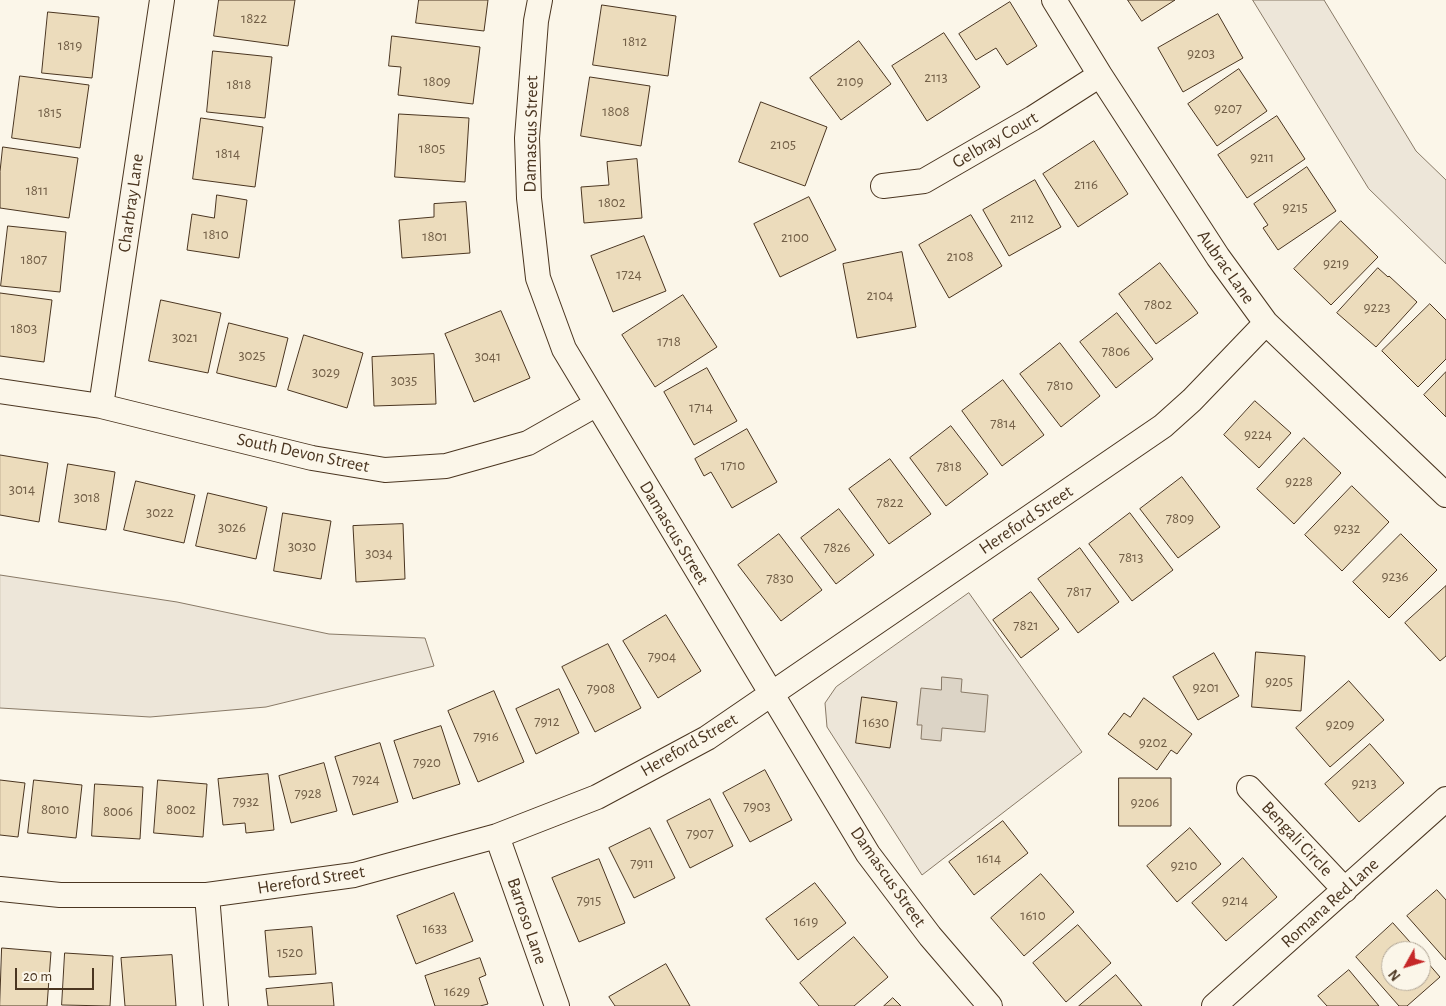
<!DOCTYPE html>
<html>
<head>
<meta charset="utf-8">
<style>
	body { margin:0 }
	#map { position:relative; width:1446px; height:1006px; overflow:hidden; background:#fbf6e9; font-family:"Alegreya Sans",sans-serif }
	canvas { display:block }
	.north { position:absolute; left:1381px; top:941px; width:50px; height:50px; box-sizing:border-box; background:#fbf6e9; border:1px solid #b4a999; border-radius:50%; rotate:231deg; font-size:14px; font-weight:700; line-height:20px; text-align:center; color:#4a3520 }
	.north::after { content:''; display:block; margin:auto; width:18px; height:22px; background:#c62828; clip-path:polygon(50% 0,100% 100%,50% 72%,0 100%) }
	.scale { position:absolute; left:15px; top:968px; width:79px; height:22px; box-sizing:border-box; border:2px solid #4a3520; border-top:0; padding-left:6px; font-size:15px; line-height:18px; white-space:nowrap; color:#4a3520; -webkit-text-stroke:4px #fbf6e9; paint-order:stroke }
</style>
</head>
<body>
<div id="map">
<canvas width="1446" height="1006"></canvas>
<div class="north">N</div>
<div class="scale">20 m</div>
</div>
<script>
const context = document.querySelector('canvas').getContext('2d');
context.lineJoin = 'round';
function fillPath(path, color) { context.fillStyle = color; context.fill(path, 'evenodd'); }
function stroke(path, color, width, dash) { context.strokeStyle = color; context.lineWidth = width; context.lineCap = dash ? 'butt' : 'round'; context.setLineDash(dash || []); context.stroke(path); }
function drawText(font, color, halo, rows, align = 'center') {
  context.font = font + ' "Alegreya Sans",sans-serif'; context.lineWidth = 4; context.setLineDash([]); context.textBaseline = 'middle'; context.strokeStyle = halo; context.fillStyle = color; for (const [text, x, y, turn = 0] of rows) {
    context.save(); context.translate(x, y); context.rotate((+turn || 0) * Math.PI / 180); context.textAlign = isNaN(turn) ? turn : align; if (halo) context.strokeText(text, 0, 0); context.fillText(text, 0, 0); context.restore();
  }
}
const green = new Path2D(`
	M1253,0h71l92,151 30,29v84l-77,-75z
	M0,575l177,27 152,32 96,4 9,28 -168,41 -116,10 -150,-9z
	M969,593l113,159 -160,123 -95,-148 -2,-24 11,-16z`);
const water = new Path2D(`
	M942,677l20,2 -1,13 27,3 -3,37 -43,-4 -1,13 -20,-2 1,-14h-5l4,-37 20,2z`);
const building = new Path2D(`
	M219,0h76l-7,46 -74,-10z
	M419,0h69l-4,31 -68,-8z
	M1128,0h47l-33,21z
	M1010,2l27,44 -30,19 -11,-17 -20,12 -17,-26z
	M602,5l74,11 -8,60 -75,-11z
	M48,12l51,5 -7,61 -50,-5z
	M1218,14l25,44 -60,34 -25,-44z
	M944,33l36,54 -53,34 -35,-55z
	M392,36l88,11 -7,57 -75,-9 3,-28 -12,-1z
	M859,41l32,43 -50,36 -31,-42z
	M213,51l59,6 -7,61 -58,-6z
	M1239,69l28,42 -50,35 -29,-42z
	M20,76l69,9 -9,63 -68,-10z
	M590,77l60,9 -9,60 -60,-10z
	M761,102l66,25 -22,59 -66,-24z
	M399,114l70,4 -4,64 -70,-5z
	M1277,116l28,43 -58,39 -29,-43z
	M201,118l62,9 -8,60 -62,-8z
	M1094,141l34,53 -50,33 -35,-53z
	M3,147l75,11 -9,60 -69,-10v-36z
	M637,159l5,59 -58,5 -3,-36 28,-2 -2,-23z
	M1307,167l29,44 -58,39 -15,-22 5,-3 -14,-21z
	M1035,180l26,47 -52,29 -26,-46z
	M217,195l30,5 -8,58 -52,-8 5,-36 22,4z
	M809,197l27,53 -56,27 -26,-53z
	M466,202l4,51 -68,5 -3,-38 35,-3v-13z
	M971,215l31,51 -53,32 -30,-53z
	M1341,221l37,36 -47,48 -37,-36z
	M8,226l58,6 -6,60 -59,-6z
	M644,236l22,55 -53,21 -22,-56z
	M902,252l14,75 -59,11 -14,-74z
	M1160,263l38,50 -42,31 -37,-50z
	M1378,268l10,9 1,-1 28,26 -41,45 -39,-34z
	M0,293l52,7 -8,62 -44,-6z
	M683,295l34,52 -62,40 -33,-52z
	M161,300l60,13 -13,60 -59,-12z
	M1430,304l16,16v39l-28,28 -36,-36z
	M501,311l29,67 -56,24 -29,-68z
	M1117,313l36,46 -37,29 -36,-46z
	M229,323l59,15 -12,49 -59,-14z
	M304,335l59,18 -16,55 -59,-18z
	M1060,343l40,53 -39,31 -41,-53z
	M434,354l2,50 -62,2 -2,-49z
	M707,368l30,53 -43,24 -30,-53z
	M1446,372v45l-22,-22z
	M1003,380l41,55 -42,31 -40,-55z
	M1255,401l36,32 -32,35 -35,-33z
	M951,426l37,48 -42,32 -36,-48z
	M747,429l30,53 -45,26 -21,-36 -7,4 -9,-17z
	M1304,438l37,35 -47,51 -37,-35z
	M0,455l48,8 -9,59 -39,-7z
	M890,459l41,55 -42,30 -40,-55z
	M68,464l47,8 -9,58 -47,-8z
	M1182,477l38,50 -42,31 -38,-49z
	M136,481l59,14 -11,48 -60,-13z
	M1352,486l37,36 -47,49 -37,-36z
	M208,493l59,14 -11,52 -60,-13z
	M839,509l35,46 -38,29 -35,-46z
	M283,513l48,8 -10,58 -47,-8z
	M1130,513l43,57 -41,31 -43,-57z
	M403,524l2,55 -49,3 -3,-56z
	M779,534l43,56 -41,31 -43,-56z
	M1401,534l36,36 -48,48 -36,-36z
	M1080,548l39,54 -41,31 -40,-54z
	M1446,586v70l-6,5 -35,-38z
	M1031,592l28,37 -38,29 -28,-38z
	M666,615l35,56 -43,27 -35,-57z
	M608,644l33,64 -46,24 -33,-65z
	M1256,652l49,4 -4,55 -49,-4z
	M1214,653l25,43 -41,24 -25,-43z
	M1349,681l35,39 -54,47 -34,-39z
	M559,689l20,44 -43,21 -20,-45z
	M494,691l30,71 -46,20 -30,-71z
	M862,697l35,5 -7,46 -34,-5z
	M1144,698l48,36 -15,20 -6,-4 -14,20 -49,-36 16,-21 6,4z
	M441,726l19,58 -47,15 -19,-58z
	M380,743l18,59 -45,13 -18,-58z
	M1370,744l34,39 -45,39 -34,-38z
	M324,763l13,48 -46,12 -12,-47z
	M765,770l27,50 -42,22 -27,-49z
	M268,774l6,56 -28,3 -1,-10 -22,2 -5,-46z
	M1119,778h52v48h-52z
	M0,780l25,3 -7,54 -18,-2z
	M34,780l48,5 -6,53 -48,-5z
	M158,780l49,4 -4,53 -49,-4z
	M95,784l48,3 -3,52 -48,-3z
	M710,799l23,47 -43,22 -23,-47z
	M1003,821l25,32 -54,42 -25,-33z
	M650,828l25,50 -41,20 -25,-50z
	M1190,828l31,36 -44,38 -30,-36z
	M1243,858l34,39 -51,44 -34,-38z
	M599,859l26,64 -46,19 -27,-64z
	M1041,874l33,38 -50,44 -33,-38z
	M815,883l31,40 -48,37 -32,-41z
	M1437,890l9,10v60l-39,-44z
	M454,893l19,48 -57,23 -19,-48z
	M1393,923l25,28h-27v30h30v-26l19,22 -33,29h-8l-43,-49z
	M1078,925l33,38 -45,39 -33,-39z
	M312,927l4,47 -47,3 -4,-46z
	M854,937l34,40 -34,29h-35l-19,-23z
	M2,948l49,4 -4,54h-47z
	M65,953l48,3 -3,50 -48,-1z
	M172,955l4,51h-51l-4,-48z
	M480,958l6,17 -7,3 9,26 -8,2h-45l-10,-30z
	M666,964l24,42h-75l-6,-9z
	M1349,970l30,36h-52l-9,-10z
	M1116,975l26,31h-63z
	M332,983l2,23h-66l-2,-17z
	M893,998l8,8h-17z`);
const minor = new Path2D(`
	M540,0l-4,21 -9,117 2,60 9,80 26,71 304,505 62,82 60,70
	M1054,0l46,75 118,182 48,66 180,172
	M883,186l41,-5 109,-63 67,-43
	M0,391l101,15 211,52 73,12 61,-4 82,-23 69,-39
	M101,406l61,-406
	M1249,788l96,102
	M497,836l60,170
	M0,889l60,6h147l147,-20 143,-39 100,-39 110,-59 456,-312 29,-26 74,-77
	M207,895l9,111
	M1214,1006l232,-207`);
const numberNames = [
	["1822",254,18],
	["1812",635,41],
	["1819",70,45],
	["9203",1201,53],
	["2113",936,77],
	["1809",437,81],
	["2109",850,81],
	["1818",239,84],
	["9207",1228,108],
	["1808",616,111],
	["1815",50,112],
	["2105",783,144],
	["1805",432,148],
	["1814",228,153],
	["9211",1262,157],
	["2116",1086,184],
	["1811",37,190],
	["1802",612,202],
	["9215",1295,207],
	["2112",1022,218],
	["1810",216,234],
	["1801",435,236],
	["2100",795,237],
	["2108",960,256],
	["1807",34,259],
	["9219",1336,263],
	["1724",629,274],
	["2104",880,295],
	["7802",1158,304],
	["9223",1377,307],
	["1803",24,328],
	["3021",185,337],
	["1718",669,341],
	["7806",1116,351],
	["3025",252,355],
	["3041",488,356],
	["3029",326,372],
	["3035",404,380],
	["7810",1060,385],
	["1714",701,407],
	["7814",1003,423],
	["9224",1258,434],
	["1710",733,465],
	["7818",949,466],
	["9228",1299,481],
	["3014",22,489],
	["3018",87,497],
	["7822",890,502],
	["3022",160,512],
	["7809",1180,518],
	["3026",232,527],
	["9232",1347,528],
	["3030",302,546],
	["7826",837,547],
	["3034",379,553],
	["7813",1131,557],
	["9236",1395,576],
	["7830",780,578],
	["7817",1079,591],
	["7821",1026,625],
	["7904",662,656],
	["9205",1279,681],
	["9201",1206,687],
	["7908",601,688],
	["7912",547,721],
	["1630",876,722],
	["9209",1340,724],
	["7916",486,736],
	["9202",1153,742],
	["7920",427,762],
	["7924",366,779],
	["9213",1364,783],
	["7928",308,793],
	["7932",246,801],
	["9206",1145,802],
	["7903",757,806],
	["8010",55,809],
	["8002",181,809],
	["8006",118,811],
	["7907",700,833],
	["1614",989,858],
	["7911",642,863],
	["9210",1184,865],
	["7915",589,900],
	["9214",1235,900],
	["1610",1033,915],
	["1619",806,921],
	["1633",435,928],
	["1520",290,952],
	["1629",457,991]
];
const streetNames = [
	["Damascus Street",531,134,-89],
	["Gelbray Court",995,140,-30],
	["Charbray Lane",131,203,-82],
	["Aubrac Lane",1226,267,55],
	["South Devon Street",303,453,12],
	["Hereford Street",1026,520,-34],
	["Damascus Street",674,533,59],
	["Hereford Street",689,745,-30],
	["Bengali Circle",1297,839,47],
	["Damascus Street",888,877,55],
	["Hereford Street",311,880,-9],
	["Romana Red Lane",1330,903,-42],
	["Barroso Lane",527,921,71]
];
fillPath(green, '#ede6d9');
stroke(green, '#887966', 1);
fillPath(water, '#dcd4c6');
stroke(water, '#887966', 1);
fillPath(building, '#ecdcbc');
stroke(building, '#4a3520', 1);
stroke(minor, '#4a3520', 26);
stroke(minor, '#fbf6e9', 24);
drawText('15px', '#725f47', null, numberNames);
drawText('18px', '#4a3520', '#fbf6e9', streetNames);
</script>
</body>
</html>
